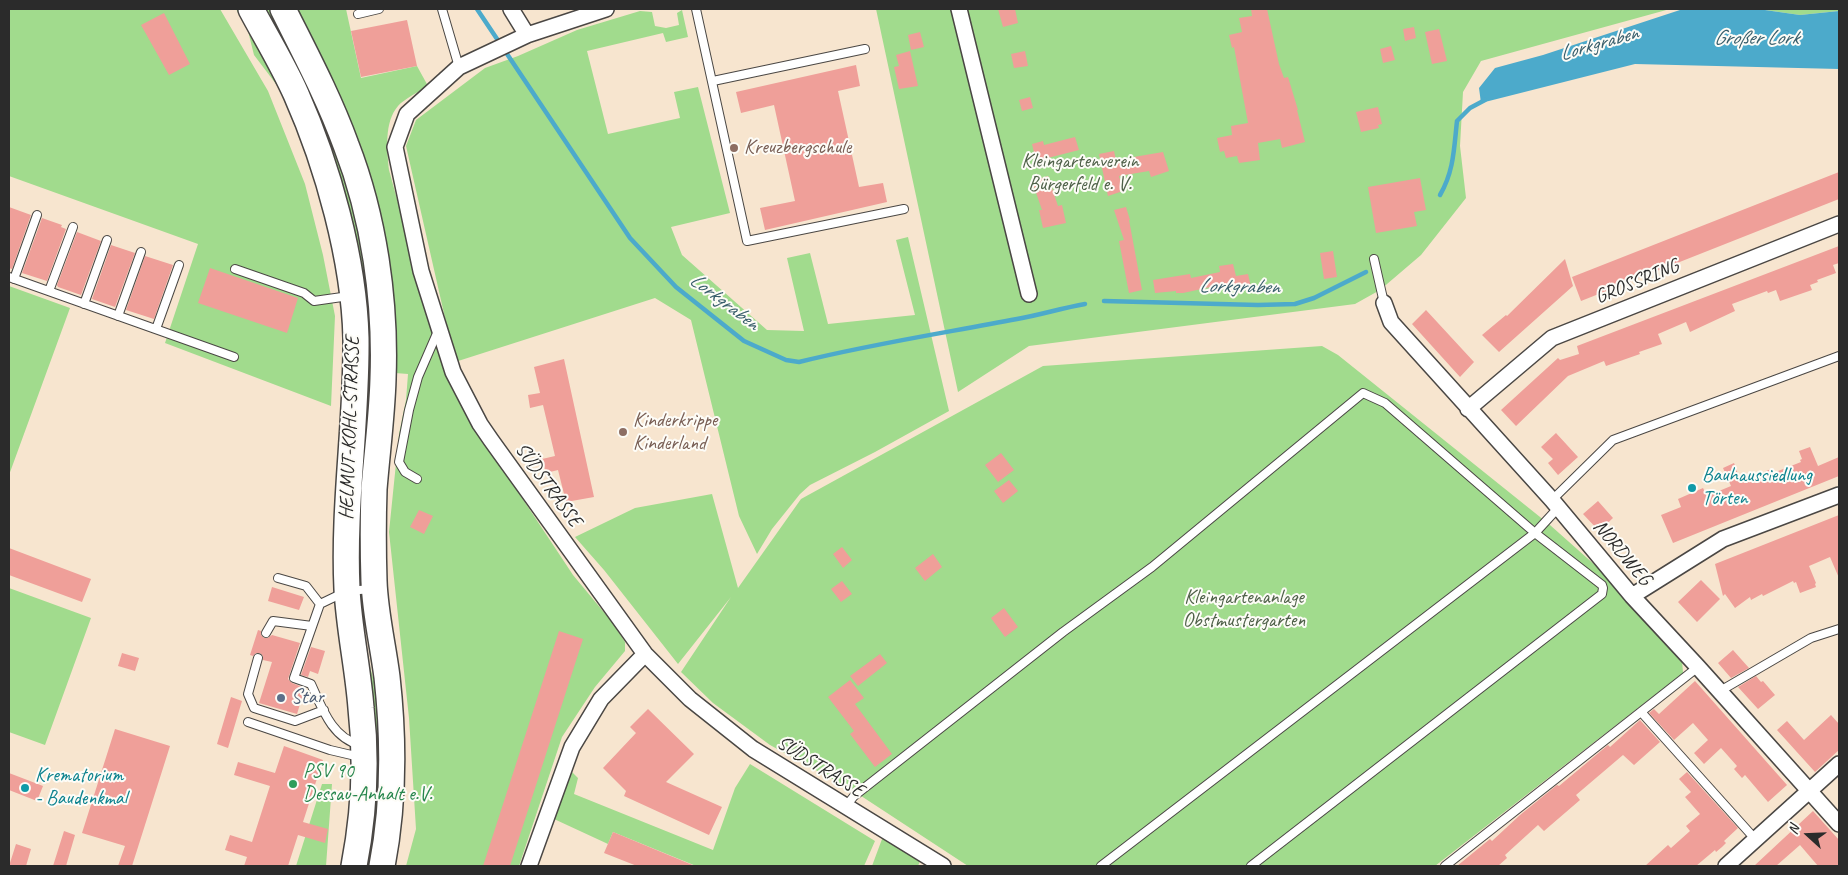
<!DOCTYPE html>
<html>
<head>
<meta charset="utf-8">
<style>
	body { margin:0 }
	#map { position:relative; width:1848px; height:875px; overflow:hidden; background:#f7e5cf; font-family:Caveat,sans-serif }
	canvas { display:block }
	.frame { position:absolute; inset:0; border:10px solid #2b2b2b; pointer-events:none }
	.north { position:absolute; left:1783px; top:810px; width:50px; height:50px; -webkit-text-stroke:4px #fdfcf7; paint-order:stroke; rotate:290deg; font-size:14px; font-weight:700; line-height:20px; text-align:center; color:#2b2b2b }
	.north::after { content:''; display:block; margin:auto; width:18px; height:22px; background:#2b2b2b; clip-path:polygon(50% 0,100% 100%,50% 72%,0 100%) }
</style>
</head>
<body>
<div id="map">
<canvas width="1848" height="875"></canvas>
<div class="frame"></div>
<div class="north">N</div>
</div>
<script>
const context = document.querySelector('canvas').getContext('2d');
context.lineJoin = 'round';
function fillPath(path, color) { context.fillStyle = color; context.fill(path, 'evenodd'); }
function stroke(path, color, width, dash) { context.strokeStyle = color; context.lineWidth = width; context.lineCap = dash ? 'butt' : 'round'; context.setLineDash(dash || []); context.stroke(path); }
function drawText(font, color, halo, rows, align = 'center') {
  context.font = font + ' Caveat,sans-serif'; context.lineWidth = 4; context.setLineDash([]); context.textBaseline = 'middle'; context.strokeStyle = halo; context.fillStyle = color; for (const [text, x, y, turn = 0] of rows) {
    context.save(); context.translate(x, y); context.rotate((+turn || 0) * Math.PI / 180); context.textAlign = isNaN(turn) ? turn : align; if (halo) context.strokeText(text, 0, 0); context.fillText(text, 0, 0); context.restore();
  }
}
const green = new Path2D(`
	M9,9h211l48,82 37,93 18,71 12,61 -4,90 -166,-63 33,-99 -189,-68z
	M236,9h5l39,74 43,109 18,88 -3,2 -10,-56 -17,-63 -32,-75 -25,-33 -6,-24z
	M259,9h13l33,64 45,113 18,89 7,97h-12l-2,-62z
	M292,9h54l15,69 56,-12 11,20c-8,5 -24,13 -30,20 -14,16 -11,44 -9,64l42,154 54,118 88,133 39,47 13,20v9l-30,36 -33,50 -43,129h-113l10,-37 -7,-111 -20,-186 10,-98 7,-34 2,-26 -13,-1 -4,-72z
	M876,9h794l-189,52 -18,31 -3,54 6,52 -45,57 -41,35 -25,14 -326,42 -71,46z
	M1758,9h81v2l-39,4z
	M682,10l6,27 -22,5 -3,-9 -76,18 21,83 72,-16 -6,-26 24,-5 32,126 -59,14 11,28 85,75 37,1 -17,-73 23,-5 18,71 87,-9 -19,-75 12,-3 41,174 -74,41 -65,33 -10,9 -28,35 -15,25 -18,-38 -48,-196 -36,-22 -200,64 -49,-216 10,-26 69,-52 33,-12 59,-26 63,-19 12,1 3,14 11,2 13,-3 -2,-12z
	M9,286l61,22 -61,167z
	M1322,346l16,9 212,170 55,49 77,86 1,13 -248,193h-467l-116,-76 -82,-45 -57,-42 -32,-31 50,-75 -53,67 -74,-94 -29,-33 60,-29 77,-14 26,94 63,-89 242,-133z
	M9,588l82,30 -46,127 -36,-13z
	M362,619l7,44 10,37 4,42 -10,124h-5l3,-27v-19z
	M750,764l125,77 -11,25h-168l-83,-34 -5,12 -54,-25 15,-50 9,9 -4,16 139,56 22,-62z
	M322,784h10l-6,82h-30z
	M885,831l38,23 -5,12h-46z`);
const water = new Path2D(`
	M1683,9h75l42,6 39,-4v58l-204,-5 -154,39 -2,-15 16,-20 48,-13z`);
const stream = new Path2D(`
	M477,9l153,229 46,49 68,54 42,19 13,2c72,-18 145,-29 218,-43 23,-4 45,-11 68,-15
	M1440,195c14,-24 14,-47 17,-74l13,-13 15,-8
	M1104,301l154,4 37,-1 19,-6 52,-26`);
const building = new Path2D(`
	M998,9h17l3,14 -15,4z
	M1251,9h16l12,55 5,14 4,-1 10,33h-1l8,32 -23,6 -2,-9 -22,4 2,17 -21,3 -2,-7 -11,2 -2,-7 -4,1 -3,-14 15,-3 -1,-9 17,-3 -14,-76 -2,1 -3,-13 13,-3 -3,-14 13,-2z
	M164,13l26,51 -21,11 -28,-50z
	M407,20l10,46 -56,11 -10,-46z
	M1414,27l2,11 -11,3 -2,-12z
	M1439,29l8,32 -15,3 -7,-32z
	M920,32l4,15 -13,3 -3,-15z
	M1391,46l4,14 -12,3 -3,-14z
	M910,51l8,35 -19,3 -5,-22 5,-1 -3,-11z
	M1025,51l3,15 -14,2 -3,-14z
	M856,65l4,21 -22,5 21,96 24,-4 4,19 -122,28 -5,-22 35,-7 -21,-96 -33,8 -5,-21z
	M1030,97l3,11 -11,3 -3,-11z
	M1378,107l4,17 -4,1 1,3 -18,4 -5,-20z
	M1075,137l4,13 -43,11 -4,-17 11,-3 1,4z
	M1114,151l2,9 47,-8 6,19 -18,6 -2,-6 -30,5 4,15 -15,5 -9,-42z
	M1839,172v27l-258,102 -9,-24z
	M1048,176l10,30 4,-1 4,18 -23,5 -4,-18h3l-10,-29z
	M1420,178l6,32 -12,2 3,14 -41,7 -8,-46z
	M9,207l22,8 -19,54 -3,-1z
	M1126,207l4,13h-1l13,70 -13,3 -10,-52 5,-1 -10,-30z
	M42,218l20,7 -1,2 5,2 -19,52 -25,-8z
	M77,232l24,9 -20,54 -23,-8 -1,-2z
	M111,245l24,8 -20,54 -23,-8z
	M1839,246v17l-6,2 3,8 -19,7 1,2 -8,3 2,5 -32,11 -4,-11 -8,3 -1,-2 -35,13 3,7 -45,21 -4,-10 -28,12 4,10 -23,8 1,2 -34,12 -2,-5 -36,15 -52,50 -15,-16 57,-52 2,2 19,-6 -2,-8z
	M1333,251l4,26 -13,2 -4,-26z
	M145,256l28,9 -19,54 -28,-9z
	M1565,259l8,27 -74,66 -17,-17 24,-20 1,1z
	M1233,264l3,12 12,-2 3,13 -20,3 -1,-4 -19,3v-2l-28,6h-7v-2l-21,2 -2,-13 37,-6 1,4 29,-6 -1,-6z
	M210,268l88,30 -11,35 -89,-30z
	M1426,310l48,52 -14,15 -48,-53z
	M564,359l30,138 -28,5 -8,-32 -12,3 -4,-14 13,-3 -12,-51 -13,3 -2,-13 12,-2 -6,-26z
	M1556,433l22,24 -20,18 -10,-12 5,-4 -12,-12z
	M1810,447l8,19 21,-9v19l-166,67 -12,-28 20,-8 -3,-8 25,-11 4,8 24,-10 -8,-18 11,-5 7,19 30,-13 2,4 28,-11 -1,-2 2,-1 -3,-8z
	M1001,453l13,17 -16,12 -13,-17z
	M1009,480l9,11 -15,12 -9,-12z
	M1598,501l15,17 -14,13 -16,-17z
	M419,510l14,6 -9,18 -14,-7z
	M1839,515v63l-9,-21 -21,9 7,17 -1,1 1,3 -16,6 -4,-11 -2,1 -1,-2 -30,15 -1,-2 -11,6 -1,-3 -15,11 -10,-14 -2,2 -8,-32z
	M842,547l10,13 -9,8 -10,-14z
	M9,548l82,31 -9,23 -73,-27z
	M933,554l9,13 -17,14 -10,-13z
	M1701,580l19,19 -23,23 -19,-20z
	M842,581l10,13 -11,8 -10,-13z
	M272,587l32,10 -5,13 -31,-9z
	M1004,608l14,19 -13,10 -14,-19z
	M258,630l3,1v4l3,3h4l4,-3 28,8 -12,36 4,4 13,5 -8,26 -38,-11 13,-41 -9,-2v-4l-3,-3h-4l-3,3 -3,-1z
	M559,631l24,8 -73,227h-27z
	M311,647l14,4 -7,23 -8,-3 -2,6 -7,-2z
	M1733,650l16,18 -18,10 -13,-15z
	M122,653l17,5 -4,13 -17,-5z
	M880,654l7,9 -29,23 -8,-10z
	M1756,676l5,6 2,-1 12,14 -17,14 -20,-22z
	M850,680l14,18 -9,6 37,50 -17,13 -25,-33 4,-3 -26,-34z
	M1695,681l92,104 -19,17 -23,-27 -3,3 -8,-9 3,-3 -16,-18 -17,16 -10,-11 14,-13 -15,-17 -19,17 -25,-27 5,-4 5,5z
	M231,697l11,4 -14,47 -11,-4z
	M648,709l46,45 -28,28 56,25 -13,28 -85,-39 2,-5 -23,-23 33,-35 -6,-6z
	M1831,715l8,9v26l-24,22 -38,-42 10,-9 17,19z
	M1640,720l20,22 -26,23 -11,-10 -47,40 4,5 -36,31 -6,-6 -33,30 2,3 -9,8h-41l33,-27 2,2 28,-26 37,-30 2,1 49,-41 2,2z
	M115,729l55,17 -38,120h-14l7,-20 -43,-13z
	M284,746l39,14 -20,62 25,7 -3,14 -27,-8 -10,31h-44l3,-9 -22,-7 5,-15 22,7 18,-56 -36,-11 4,-13 37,11z
	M1687,772l51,56 -14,13 2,2 -4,4 -6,5 -1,-2 -19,16h-51l23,-21 3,3 19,-17 -4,-5 14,-12 -15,-17 6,-5 -12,-13z
	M9,773l34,13 -6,15 -28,-11z
	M1813,811l26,29v26h-21l-18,-21 -24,21h-22z
	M64,831l11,4 -9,31h-13z
	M613,832l82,34h-58l-33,-13z
	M16,844l15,5 -5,17h-17z`);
const lane = new Path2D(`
	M442,9l17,58
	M696,9l51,232 157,-32
	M358,14l21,-5
	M713,81l152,-32
	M1374,259l10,44
	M235,269l69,24 10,8 35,-5
	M9,277l225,80
	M14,279l23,-64
	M49,291l24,-64
	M84,304l23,-64
	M118,316l23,-64
	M156,329l23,-64
	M417,479l-12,-7 -6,-10 10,-52 9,-33 20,-46
	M1552,500l61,-60 226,-84
	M278,578l28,8 14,18
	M266,633l7,-12 39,5
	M258,658l-10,36 6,14 41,13 29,-11
	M1720,691l91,-53 28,-9
	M1642,713l114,127
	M248,722l82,28 30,7
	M360,745c-28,-7 -38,-37 -49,-61l-17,-6 26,-74 27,-13 25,-2
	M846,806l8,-10 209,-164 89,-65 211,-174 22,10 150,130 -434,333
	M1251,866l351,-272 1,-6 -1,-3 -67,-52 23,-25
	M1445,866l253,-199`);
const street = new Path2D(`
	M511,9l16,26 79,-26
	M959,9l70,285
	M527,35l-68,32 -52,47 -12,33 26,124 32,101 27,52 11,16 154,214 45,45 63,50 190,117
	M1384,303l7,19 161,178 80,96 66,71 141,157
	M1468,409l84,-71 287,-114
	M1632,596l91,-57 116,-44
	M529,866l43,-119 29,-48 44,-45
	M1726,866l113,-102`);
const primary = new Path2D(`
	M251,9c15,28 32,56 45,85 32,72 58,166 60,244 1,84 -13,167 -9,251 2,40 11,79 14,119 6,53 3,106 -7,158
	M283,9c22,44 46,89 63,136 28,72 40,156 37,234 -1,36 -6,73 -9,110 -1,31 -1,61 0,92 1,32 9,64 13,96 7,63 7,127 -5,189`);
const markers = [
	[734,148,5,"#8d6e63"],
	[623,432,5,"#8d6e63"],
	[1692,488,5,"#0f9aa8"],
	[281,698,5,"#5c6f8a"],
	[293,784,5,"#2e9e5b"],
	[25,788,5,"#0f9aa8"]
];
const educationNames = [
	["Kreuzbergschule",744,148],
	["Kinderkrippe",633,421],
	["Kinderland",633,444]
];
const parkNames = [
	["Kleingartenverein",1080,162],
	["Bürgerfeld e. V.",1080,185],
	["Kleingartenanlage",1244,598],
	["Obstmustergarten",1244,621]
];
const streetNames = [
	["GROSSRING",1637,282,-22],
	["HELMUT-KOHL-STRASSE",350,428,-88],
	["SÜDSTRASSE",548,485,54],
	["NORDWEG",1622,553,50],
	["SÜDSTRASSE",820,767,32]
];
const cultureNames = [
	["Bauhaussiedlung",1702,476],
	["Törten",1702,499],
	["Krematorium",35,776],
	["- Baudenkmal",35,799]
];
const serviceNames = [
	["Star",291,698]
];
const leisureNames = [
	["PSV 90",303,772],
	["Dessau-Anhalt e.V.",303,795]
];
const waterNames = [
	["Großer Lork",1756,38],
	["Lorkgraben",1599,44,-16],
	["Lorkgraben",1239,287,1],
	["Lorkgraben",724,302,37]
];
fillPath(green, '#a1db8d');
fillPath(water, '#4caacb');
stroke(stream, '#4caacb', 4.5);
fillPath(building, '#ef9f99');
stroke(lane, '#4a4744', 10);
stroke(street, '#4a4744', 18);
stroke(primary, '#4a4744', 28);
stroke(lane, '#fff', 8);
stroke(street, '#fff', 15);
stroke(primary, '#fff', 25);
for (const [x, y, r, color] of markers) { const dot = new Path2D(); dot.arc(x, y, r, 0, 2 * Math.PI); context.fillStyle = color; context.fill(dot); stroke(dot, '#fdfcf7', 2); }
drawText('20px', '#785e54', '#fdfcf7', educationNames, 'left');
drawText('20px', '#4e6048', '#fdfcf7', parkNames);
drawText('20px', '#2b2b2b', '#fdfcf7', streetNames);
drawText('20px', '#0d838f', '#fdfcf7', cultureNames, 'left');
drawText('20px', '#4e5e75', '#fdfcf7', serviceNames, 'left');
drawText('20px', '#27864d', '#fdfcf7', leisureNames, 'left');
drawText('italic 21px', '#385e6b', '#fdfcf7', waterNames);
</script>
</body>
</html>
